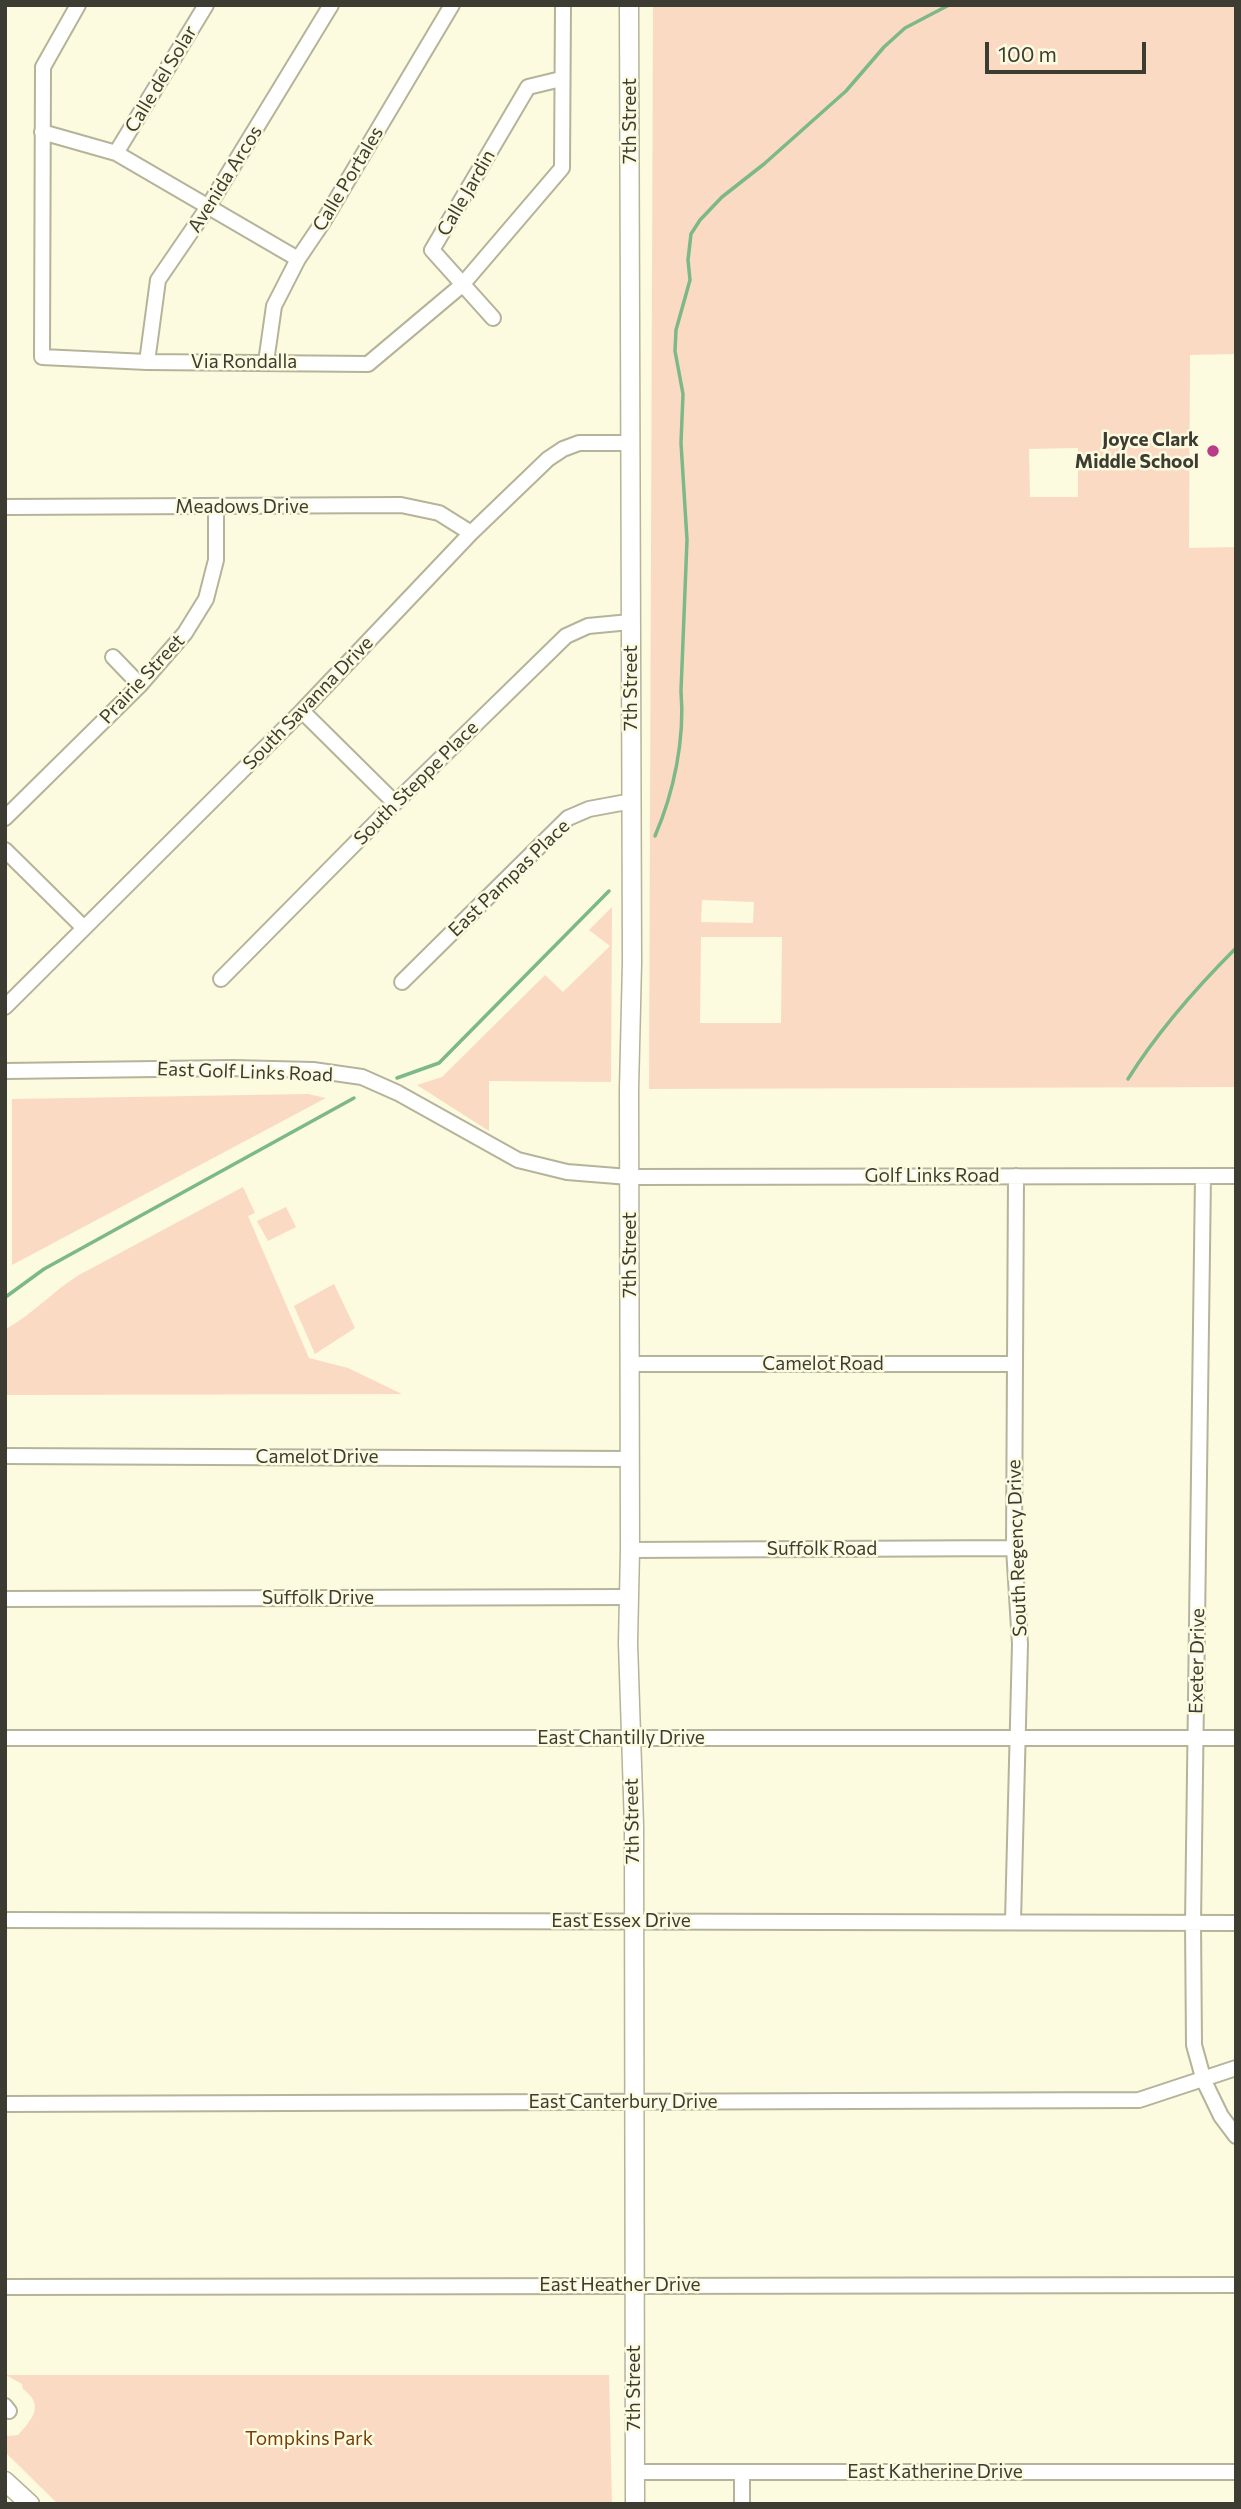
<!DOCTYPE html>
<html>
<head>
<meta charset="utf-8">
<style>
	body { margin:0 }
	#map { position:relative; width:1241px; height:2509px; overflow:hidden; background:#fcfadf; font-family:Commissioner,sans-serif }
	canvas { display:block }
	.frame { position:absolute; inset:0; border:7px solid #3d3c32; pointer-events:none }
	.scale { position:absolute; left:985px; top:42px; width:161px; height:32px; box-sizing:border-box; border:4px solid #3d3c32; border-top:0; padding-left:9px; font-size:21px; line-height:24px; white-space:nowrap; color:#3d3c32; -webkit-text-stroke:5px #fcfadf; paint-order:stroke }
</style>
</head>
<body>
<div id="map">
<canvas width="1241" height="2509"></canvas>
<div class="frame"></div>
<div class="scale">100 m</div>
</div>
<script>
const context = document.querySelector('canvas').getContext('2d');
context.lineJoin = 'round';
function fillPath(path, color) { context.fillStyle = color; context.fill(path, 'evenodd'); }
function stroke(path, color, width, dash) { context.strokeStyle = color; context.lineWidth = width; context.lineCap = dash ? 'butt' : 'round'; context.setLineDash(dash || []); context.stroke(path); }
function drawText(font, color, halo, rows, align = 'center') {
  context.font = font + ' Commissioner,sans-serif'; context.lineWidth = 5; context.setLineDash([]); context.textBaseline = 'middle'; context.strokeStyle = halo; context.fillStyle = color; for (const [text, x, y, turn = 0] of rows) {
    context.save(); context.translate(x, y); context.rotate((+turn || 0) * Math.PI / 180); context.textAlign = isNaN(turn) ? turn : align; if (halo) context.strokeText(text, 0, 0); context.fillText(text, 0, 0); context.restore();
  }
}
const green = new Path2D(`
	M653,5h583v349l-46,1 -1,193 47,-1v540l-587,2zM1078,448v49h-48l-1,-48zM702,900l52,2 -1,21 -52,-1zM701,937h81l-1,86h-81z
	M612,907l-1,175 -122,-1v50l-72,-46 25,-8 103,-102 18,17 47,-46 -21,-16z
	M308,1094l18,4 -314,167v-166z
	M243,1187l12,26 -7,3 61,142 39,10 54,26 -397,1 1,-66c27,-15 47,-38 73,-54z
	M286,1207l10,20 -28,14 -11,-20z
	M334,1284l21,44 -40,26 -21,-48z
	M6,2375h603l3,129h-554l-53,-52v-19l3,3 10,-1c13,-15 28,-29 5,-46l-1,-5z`);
const stream = new Path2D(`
	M655,836c19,-44 30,-97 26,-145l6,-151 -6,-97 2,-49 -8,-43 1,-21 14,-50 -2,-20 3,-26 9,-14 22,-23 42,-33 82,-73 38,-44 21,-19 44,-23
	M397,1078l42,-15 170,-172
	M1128,1079c30,-48 67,-90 108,-131
	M7,1296l37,-27 310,-171`);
const minor = new Path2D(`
	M78,5l-35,62 -1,290 105,5 221,2 94,-79 100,-117 1,-163
	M42,132l74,21 182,106
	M116,153l90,-148
	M493,318l-61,-68 96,-163 33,-8
	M147,362l11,-82 50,-73 123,-202
	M266,362l8,-56 24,-47 25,-37 129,-217
	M5,507l396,-2 38,8 32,20
	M113,657l27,28
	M302,711l93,92
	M5,818l135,-133 45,-52 21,-34 10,-39v-53
	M5,850l79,78
	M221,979l174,-176 171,-167 22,-10 42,-4
	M402,982l166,-164 21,-9 43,-8
	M5,1007l297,-296 169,-178 77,-74 15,-10 16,-6h52
	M5,1071l228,-3 80,2 49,7 36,16 120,67 49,12 62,5 607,-1
	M1203,1176l-10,747 1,122 10,36 17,35 15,20
	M630,1364h385
	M5,1456l624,3
	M630,1550l384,-2
	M5,1599l625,-2
	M5,1738h1231
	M5,1920l1231,3
	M1013,1921l7,-277 -6,-96 2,-372
	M5,2104l1134,-4 97,-32
	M5,2287l1231,-2
	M5,2406l4,5
	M635,2472h601
	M742,2472v32`);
const major = new Path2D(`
	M629,5l3,958 -3,126 1,461 -2,93 6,183 1,678
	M5,2481l25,23`);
const markers = [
	[1213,451,7,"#ba3c89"]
];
const streetNames = [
	["Calle del Solar",161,79,-59],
	["7th Street",630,121,-90],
	["Avenida Arcos",225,179,-58],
	["Calle Portales",348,179,-59],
	["Calle Jardin",466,193,-60],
	["Via Rondalla",244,362],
	["Meadows Drive",242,507],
	["Prairie Street",142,679,-47],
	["7th Street",631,688,-90],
	["South Savanna Drive",308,703,-46],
	["South Steppe Place",416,783,-45],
	["East Pampas Place",509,878,-44],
	["East Golf Links Road",245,1072,2],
	["Golf Links Road",932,1176],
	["7th Street",630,1255,-90],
	["Camelot Road",823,1364],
	["Camelot Drive",317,1457],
	["South Regency Drive",1017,1548,-92],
	["Suffolk Road",822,1549],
	["Suffolk Drive",318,1598],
	["Exeter Drive",1197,1661,-89],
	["East Chantilly Drive",621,1738],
	["7th Street",632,1821,-91],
	["East Essex Drive",621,1921],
	["East Canterbury Drive",623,2102],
	["East Heather Drive",620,2285],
	["7th Street",634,2388,-90],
	["East Katherine Drive",935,2472]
];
const poiNames = [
	["Joyce Clark",1199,440],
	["Middle School",1199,462]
];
const parkNames = [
	["Tompkins Park",309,2439]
];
fillPath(green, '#fbdac3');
stroke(stream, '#7cb888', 3.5);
stroke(minor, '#b5b399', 18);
stroke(major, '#b5b399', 21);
stroke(minor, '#fff', 14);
stroke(major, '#fff', 18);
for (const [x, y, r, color] of markers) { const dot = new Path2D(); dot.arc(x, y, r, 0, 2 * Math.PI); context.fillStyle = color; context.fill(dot); stroke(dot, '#fcfadf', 2.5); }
drawText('19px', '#3d3c32', '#fcfadf', streetNames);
drawText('bold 19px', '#3d3c32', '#fcfadf', poiNames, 'right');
drawText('19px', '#763e09', '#fcfadf', parkNames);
</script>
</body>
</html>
